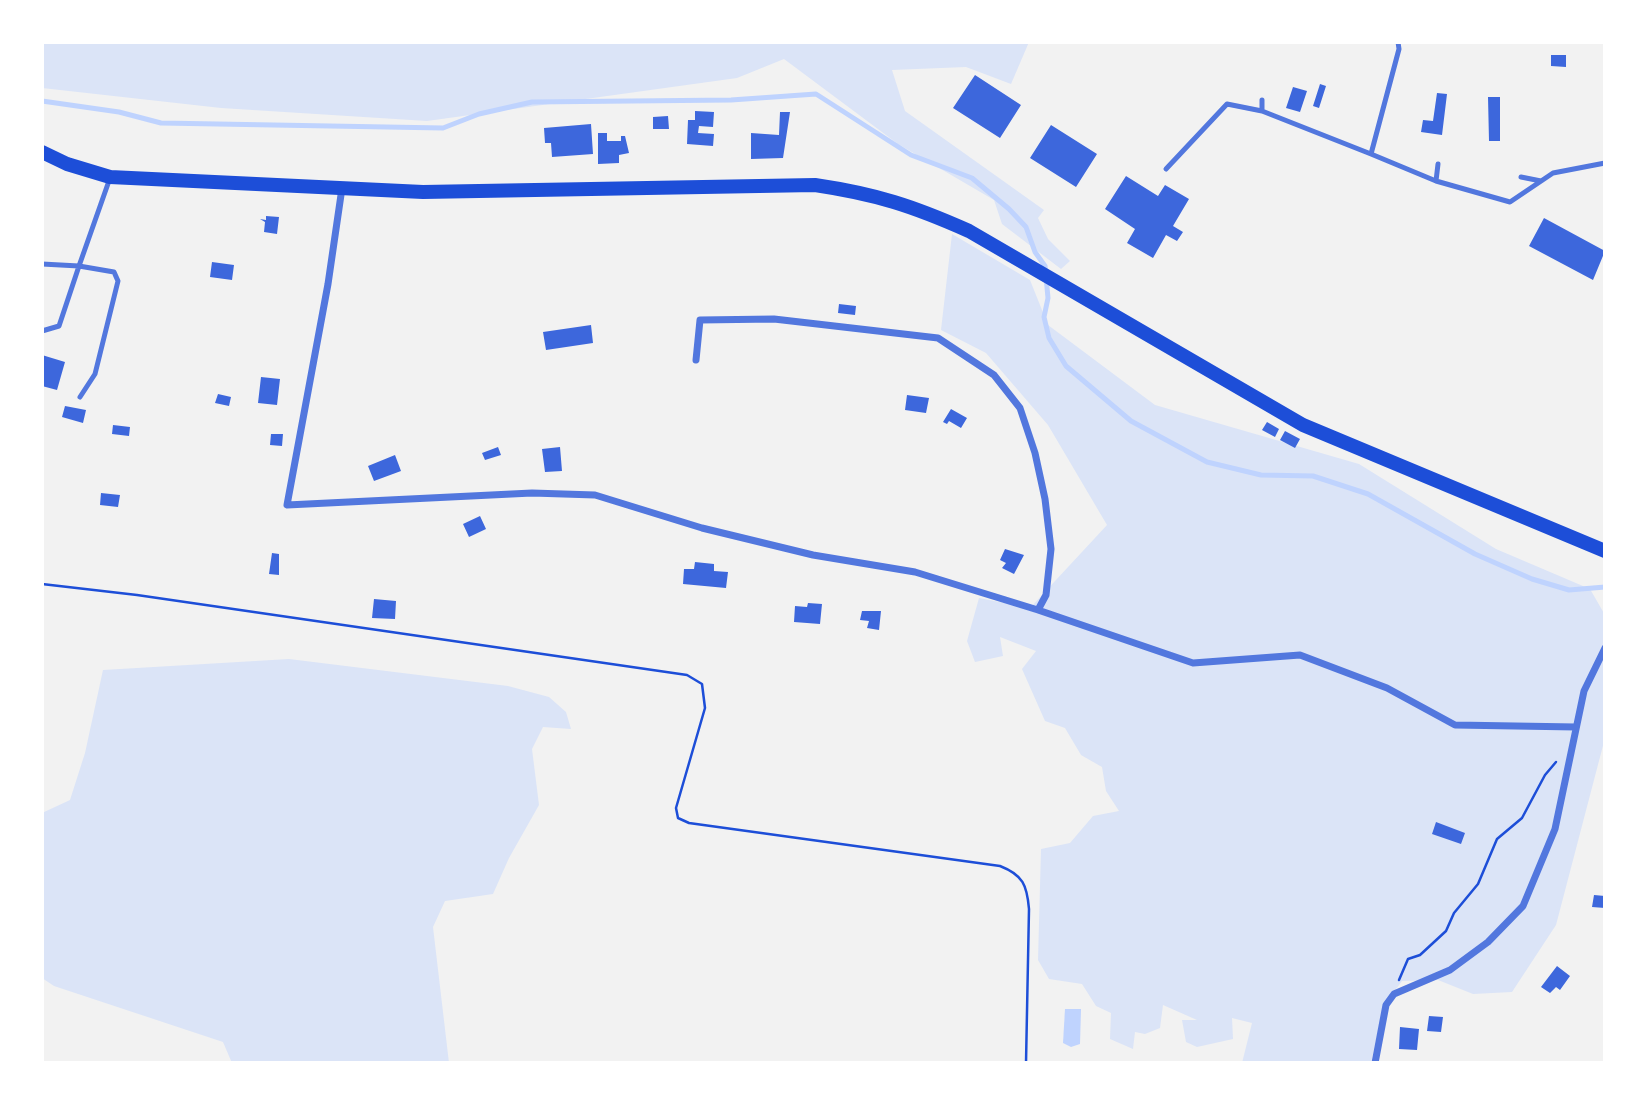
<!DOCTYPE html>
<html>
<head>
<meta charset="utf-8">
<style>
	body { margin:0 }
	#map { position:relative; width:1647px; height:1105px; overflow:hidden; background:#f2f2f2; font-family:"Space Grotesk",sans-serif }
	canvas { display:block }
	.frame { position:absolute; inset:0; border:44px solid #fff; pointer-events:none }
</style>
</head>
<body>
<div id="map">
<canvas width="1647" height="1105"></canvas>
<div class="frame"></div>
</div>
<script>
const context = document.querySelector('canvas').getContext('2d');
context.lineJoin = 'round';
function fillPath(path, color) { context.fillStyle = color; context.fill(path, 'evenodd'); }
function stroke(path, color, width, dash) { context.strokeStyle = color; context.lineWidth = width; context.lineCap = dash ? 'butt' : 'round'; context.setLineDash(dash || []); context.stroke(path); }
const green = new Path2D(`
	M42,42h987l-18,42 -45,-17 -74,3 13,41 139,99 -6,8 10,21 22,22 -9,8 -59,-45 -8,-24 -96,-56 -114,-85 -47,19 -310,43 -206,-13 -179,-20z
	M952,234l78,46 18,45 107,80 204,59 137,85 94,40 15,26v123l-49,187 -44,67 -39,2 -35,-14 -36,1 -19,26 -12,56h-129l10,-40 -20,-5 1,21 -36,8 -11,-5 -4,-22h15l-34,-15 -3,23 -15,6 -10,-2 -2,17 -23,-10 1,-26 -15,-7 -14,-22 -33,-5 -11,-19 3,-111 29,-6 23,-27 26,-5 -13,-20 -4,-24 -21,-12 -16,-27 -20,-7 -23,-52 14,-18 -36,-14 3,19 -28,6 -8,-21 12,-43 51,10 77,-83 -59,-100 -62,-72 -45,-23z
	M289,659l219,27 41,11 17,15 5,17 -28,-2 -11,22 7,56 -30,53 -16,36 -48,7 -12,26 16,136h-217l-9,-21 -169,-56 -12,-8v-165l28,-13 15,-47 18,-83z`);
const water = new Path2D(`
	M1065,1009h16l-1,35 -9,3 -8,-4z`);
const stream = new Path2D(`
	M42,101l77,11 42,11 282,5 36,-14 53,-12 199,-2 85,-6 95,61 61,23 37,31 17,18 9,25 10,14 3,32 -4,19 5,21 17,28 65,55 76,41 54,13 52,1 55,18 107,60 57,25 37,11 36,-3`);
const building = new Path2D(`
	M1551,55h15v12l-15,-1z
	M975,75l46,30 -21,33 -47,-30z
	M1320,84l6,2 -7,22 -6,-2z
	M1293,87l14,4 -7,21 -14,-4z
	M1437,93l10,1 -5,41 -21,-3 2,-12 10,1z
	M1488,97h12v44h-11z
	M695,111l19,1 -1,15 -14,-1 -1,7 16,1 -1,12 -26,-2 1,-24h7z
	M780,112h10l-7,46 -32,1v-26l28,2z
	M668,116l1,13h-16v-12z
	M591,124l2,30 -41,3 -1,-14h-6l-1,-15z
	M1051,125l46,29 -21,33 -46,-29z
	M598,133h9v8h14v-5h4l4,17 -10,2v8l-21,1z
	M1126,176l32,20 7,-11 24,14 -16,27 10,6 -6,9 -11,-6 -13,23 -26,-15 8,-14 -30,-20z
	M266,216l13,1 -2,17 -13,-2 1,-10 -5,-3 6,1z
	M1544,218l61,33 -12,29 -64,-34z
	M212,262l22,3 -2,15 -22,-3z
	M839,304l17,2 -1,9 -17,-2z
	M591,325l2,18 -47,7 -3,-18z
	M42,355l23,7 -8,28 -15,-4z
	M261,377l19,2 -3,26 -19,-2z
	M218,394l13,3 -2,9 -14,-3z
	M907,395l22,3 -3,15 -21,-3z
	M65,406l21,4 -3,13 -21,-6z
	M951,409l16,9 -6,10 -12,-7 -2,3 -4,-2z
	M1267,422l12,7 -4,8 -13,-7z
	M113,425l17,2 -1,9 -17,-2z
	M1285,431l15,8 -5,9 -15,-8z
	M271,434h12l-1,12 -12,-1z
	M498,447l3,8 -16,5 -3,-7z
	M560,447l2,24 -17,1 -3,-23z
	M395,455l6,16 -27,10 -6,-15z
	M101,493l19,2 -2,12 -18,-2z
	M480,516l6,13 -17,8 -6,-13z
	M1005,549l19,6 -10,19 -12,-6 4,-5 -6,-3z
	M272,553l7,1v21l-10,-1z
	M695,562l19,2v7l14,1 -2,16 -43,-4 1,-15h10z
	M374,599l22,2 -1,18 -23,-1z
	M808,603l14,1 -2,20 -26,-2 1,-16 12,1z
	M862,611h19l-2,19 -12,-2 2,-7 -9,-1z
	M1436,822l29,11 -4,11 -29,-10z
	M1594,895l11,1v12l-13,-1z
	M1557,966l13,10 -10,14 -4,-3 -6,6 -9,-6z
	M1429,1016l14,1 -2,15 -14,-1z
	M1400,1027l19,2 -2,21 -18,-1z`);
const path = new Path2D(`
	M42,584l95,11 550,80 15,9 3,24 -29,100 2,10 11,5 311,43c23,9 27,19 29,43l-3,154
	M1399,980l9,-21 12,-4 26,-24 8,-18 24,-29 19,-45 25,-21 23,-43 11,-13`);
const service = new Path2D(`
	M1398,42l1,7 -28,105 65,27
	M1262,100v11l109,43
	M1438,164l-2,17 74,21 43,-29 52,-10
	M1166,169l61,-65 35,7
	M1521,177l20,4
	M42,264l37,2 31,-88
	M42,331l17,-5 20,-60 35,6 4,9 -23,93 -15,23`);
const minor = new Path2D(`
	M342,188l-14,96 -41,221 245,-12 63,2 107,33 111,27 102,17 123,38 8,-15 5,-46 -6,-50 -10,-46 -15,-45 -26,-33 -56,-37 -164,-19 -74,1 -4,40
	M1038,610l155,53 107,-8 87,33 68,37 121,2
	M1375,1063l11,-58 8,-11 56,-24 38,-28 35,-36 32,-77 29,-138 21,-43`);
const secondary = new Path2D(`
	M42,152l25,12 43,13 313,15 392,-7c61,9 98,21 154,46l334,194 302,126`);
fillPath(green, '#dbe4f7');
fillPath(water, '#bfd3fe');
stroke(stream, '#bfd3fe', 5);
fillPath(building, '#3d67dc');
stroke(path, '#1d4ed8', 2.5);
stroke(service, '#5277de', 5);
stroke(minor, '#5277de', 7);
stroke(secondary, '#1d4ed8', 14);
</script>
</body>
</html>
